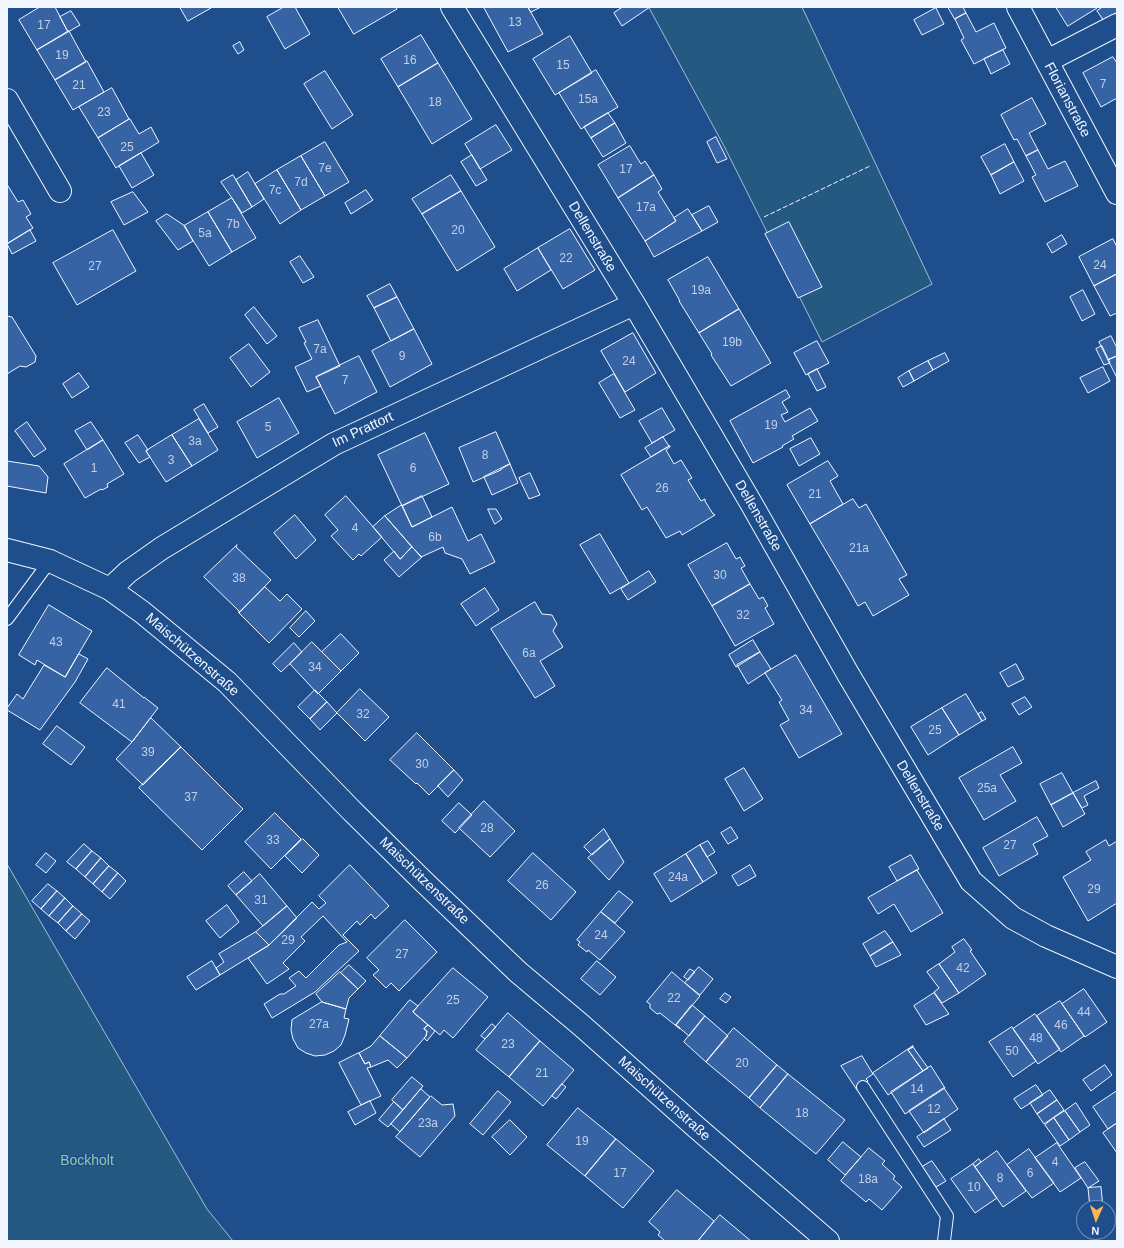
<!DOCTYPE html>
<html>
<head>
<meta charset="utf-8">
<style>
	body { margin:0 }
	#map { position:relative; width:1124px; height:1248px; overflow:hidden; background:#1f4e8c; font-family:Arial,sans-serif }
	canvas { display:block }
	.frame { position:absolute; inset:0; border:8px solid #f2f6ff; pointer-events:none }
	.north { position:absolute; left:1076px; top:1200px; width:40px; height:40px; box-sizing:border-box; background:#1f4e8c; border:1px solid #7391ba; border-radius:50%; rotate:183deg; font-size:11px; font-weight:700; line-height:16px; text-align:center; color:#f2f6ff }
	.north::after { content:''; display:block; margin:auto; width:14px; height:18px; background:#ffb74d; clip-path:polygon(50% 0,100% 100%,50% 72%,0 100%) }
</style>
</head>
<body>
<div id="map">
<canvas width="1124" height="1248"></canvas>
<div class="frame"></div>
<div class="north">N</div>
</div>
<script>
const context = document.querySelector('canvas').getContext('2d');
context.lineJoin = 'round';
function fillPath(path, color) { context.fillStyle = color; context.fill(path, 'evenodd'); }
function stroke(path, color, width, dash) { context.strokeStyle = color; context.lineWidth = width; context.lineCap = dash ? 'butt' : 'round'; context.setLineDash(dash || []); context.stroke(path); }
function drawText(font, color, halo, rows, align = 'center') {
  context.font = font + ' Arial,sans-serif'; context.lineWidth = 3; context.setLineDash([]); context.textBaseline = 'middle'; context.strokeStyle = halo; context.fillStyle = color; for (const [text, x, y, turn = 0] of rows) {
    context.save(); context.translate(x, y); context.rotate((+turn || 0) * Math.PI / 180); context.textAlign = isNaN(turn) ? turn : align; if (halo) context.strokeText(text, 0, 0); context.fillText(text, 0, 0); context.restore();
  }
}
const green = new Path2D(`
	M649,7h153l130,277 -110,58 -98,-196z
	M7,864l200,345 26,32h-226z`);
const building = new Path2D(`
	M40,7h15l13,25 -31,18 -18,-30z
	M180,7h30l1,1 -23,13z
	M284,7h11l15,27 -25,15 -18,-32z
	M338,7h58l1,2 -43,25z
	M486,7h42l15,27 -35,18 -24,-44z
	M528,7h13l-10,5z
	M623,7h27l-28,19 -8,-13z
	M948,7h15l3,6 -11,6z
	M1056,7h41v1l-29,18z
	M1103,7h14v5l-13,9 -7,-10z
	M936,8l8,16 -22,11 -8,-15z
	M71,11l9,14 -12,7 -8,-15z
	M966,13l10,19 18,-9 12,25 -32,16 -13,-24 3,-2 -9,-19z
	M69,31l17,31 -31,18 -18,-30z
	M421,35l17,28 -40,24 -17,-28z
	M570,36l22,37 -37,22 -22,-36z
	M240,42l4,8 -6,4 -5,-8z
	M1003,50l7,14 -19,10 -7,-15z
	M1113,57l4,6v35l-16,9 -18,-34z
	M87,61l17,31 -31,18 -18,-30z
	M438,63l34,56 -40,25 -34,-57z
	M596,70l22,37 -37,22 -22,-36z
	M325,71l28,44 -21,14 -28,-45z
	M112,88l17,31 -31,19 -19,-31z
	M1032,98l14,26 -17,9 9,17 -12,6 -9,-17 -3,1 -13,-25z
	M608,113l7,10 -24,15 -7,-11z
	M130,119l9,15 12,-7 8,15 -43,26 -18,-30z
	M615,123l11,20 -23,14 -12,-19z
	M496,125l16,25 -32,19 -15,-25z
	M716,137l11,22 -10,4 -10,-21z
	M325,142l24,40 -24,14 -24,-40z
	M1005,144l9,18 -23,13 -10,-18z
	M630,146l11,18 4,-3 9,14 -36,23 -20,-33z
	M1038,150l10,19 17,-8 13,25 -33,16 -13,-25 4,-2 -10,-19z
	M141,153l13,22 -22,13 -13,-22z
	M472,155l15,25 -11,6 -15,-24z
	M301,156l24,40 -24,14 -24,-40z
	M1014,162l10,19 -24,13 -9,-19z
	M277,170l24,40 -21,14 -25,-40z
	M248,172l16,27 -12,8 -16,-27z
	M233,175l19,32 -10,6 -21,-31z
	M451,175l10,16 -39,23 -10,-15z
	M654,175l8,14 -4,3 18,29 -31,20 -27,-43z
	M8,186l10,16 5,-2 8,14 -5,3 7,11 -26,16v-57z
	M366,190l7,10 -22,14 -6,-11z
	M461,191l34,56 -38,24 -35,-57z
	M133,192l15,20 -24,13 -13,-23z
	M232,198l24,40 -24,14 -24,-40z
	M709,206l9,16 -16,9 -10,-16z
	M688,209l14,22 -48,26 -9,-16 31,-20 -2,-3z
	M208,212l24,40 -23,14 -25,-40z
	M167,214l18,12 8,15 -15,9 -22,-29z
	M789,222l33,65 -24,11 -33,-64z
	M570,229l25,41 -32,19 -25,-41z
	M30,230l6,11 -24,13 -5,-10z
	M113,230l23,41 -59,34 -24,-42z
	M1062,235l5,9 -15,9 -5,-9z
	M1113,239l4,8v27l-23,12 -15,-29z
	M538,248l13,22 -34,21 -13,-22z
	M300,256l14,21 -11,6 -13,-21z
	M708,257l31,52 -40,24 -20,-32h1l-12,-21z
	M1117,274v39l-7,3 -16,-30z
	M390,284l7,13 -23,11 -7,-12z
	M1083,290l12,24 -13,7 -12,-24z
	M397,297l17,32 -23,12 -17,-33z
	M254,307l23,29 -10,8 -22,-29z
	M739,309l32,54 -40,23 -20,-31 1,-1 -13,-21z
	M7,316l5,1 24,39 -1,6 -9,5 -6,-1 -13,8z
	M318,320l22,46 -24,11 5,9 -14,6 -12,-25 17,-8 -8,-16 2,-1 -7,-14z
	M414,329l18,35 -42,23 -18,-36z
	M633,333l23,40 -31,19 -24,-41z
	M1111,336l6,12v8l-9,4 -9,-18z
	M817,341l12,22 -23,12 -12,-22z
	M249,344l21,28 -19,15 -21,-29z
	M1102,346l8,17 -6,2 -8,-16z
	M945,353l4,8 -16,9 -5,-9z
	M359,356l18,36 -42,22 -19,-37z
	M1117,356v22l-9,-18z
	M928,361l5,9 -19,11 -5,-10z
	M1103,367l7,14 -22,12 -8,-15z
	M817,369l9,18 -9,4 -9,-17z
	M909,371l5,10 -11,6 -5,-9z
	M79,373l10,14 -17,11 -9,-14z
	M614,374l21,36 -15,8 -21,-35z
	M786,390l4,7 -8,5 6,10 -7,3 4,7 25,-14 8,13 -26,15 2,3 -12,7 1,1 -30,16 -23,-42z
	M279,398l20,35 -42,25 -20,-36z
	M204,404l14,23 -10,6 -14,-23z
	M662,408l13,22 -23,13 -13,-22z
	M199,419l19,31 -26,16 -20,-31z
	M27,422l19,27 -12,8 -19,-26z
	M91,422l12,18 -16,10 -12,-19z
	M496,432l14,32 -9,5v1l-28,12 -14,-34z
	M425,433l24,51 -47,22 -24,-51z
	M138,435l10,15 -2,1 4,6 -11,6 -14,-20z
	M172,435l20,31 -26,16 -20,-31z
	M663,437l6,9 -18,11 -6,-9z
	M811,438l9,16 -21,12 -9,-17z
	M103,440l21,34 -17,10 1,3 -6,3 -1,-1 -16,9 -21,-34z
	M670,446v1l-4,3 8,14 7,-4 11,18 -4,2 13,21 4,-2v2l8,13h1l1,1 -33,20 -2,-4 -14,7 -19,-31 -5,3 -21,-35z
	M7,461l32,5 9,11 -2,16 -39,-7z
	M828,461l10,15 -8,5 13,23 -33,20 -23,-39z
	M510,464l8,19 -26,12 -8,-18z
	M530,473l10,22 -11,4 -10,-21z
	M346,496l36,41 -21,19 -2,-2 -6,6 -22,-24 7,-6 -13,-15z
	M422,496l10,21 -20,10 -10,-21z
	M853,499l6,9 7,-4 41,71 -8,4 10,16 -36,21 -8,-14 -7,4 -10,-18 -38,-64z
	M402,505l10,22 40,-20 16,34 13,-7 14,28 -25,12 -8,-15 -17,-6 -2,-6 -22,10 -36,-41z
	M488,509h8l6,10 -7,5z
	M295,515l21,25 -20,19 -22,-26z
	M385,516l27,31 -12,12 -27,-32z
	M600,534l29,49 -19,11 -30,-49z
	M727,543l9,16 4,-2 5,9 -4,2 9,16 -38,22 -24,-41z
	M237,545l-1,2 35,33 -32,33v-2l-35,-34z
	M412,547l10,10 -23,20 -15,-17 10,-9 6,8z
	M649,571l7,11 -28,18 -7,-11z
	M750,584l9,15 4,-2 5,9 -3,2 9,16 -39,22 -23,-40z
	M265,587l15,14 7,-7 15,15 -33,34 -30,-30z
	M485,588l14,22 -23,16 -15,-22z
	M535,602l7,12 10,1 5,9 -4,7 10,16 -23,14 15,25 -20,12 -44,-69z
	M49,605l43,26 -27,46 -28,-17 -2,5 -16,-10z
	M306,611l9,10 -16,16 -9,-9z
	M341,634l18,19 -18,18 -19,-19z
	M753,640l7,12 -24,15 -7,-12z
	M312,642l29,29 -23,23 -28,-30z
	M294,643l8,9 -21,20 -8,-8z
	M760,652l11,17 -23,15 -11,-19z
	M79,654l9,5 -13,23 -35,48 -33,-20v-2l10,-14 6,5 21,-34 21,12z
	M796,655l46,79 -43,24 -19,-33 9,-5 -10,-18 3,-2 -17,-27z
	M1016,664l8,15 -16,8 -8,-14z
	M107,668l37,30v-1l14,11 -26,34 -52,-39z
	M360,689l29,28 -24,24 -28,-28z
	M315,690l12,12 -17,17 -12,-12z
	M966,694l16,27 -23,14 -17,-27z
	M1025,697l7,10 -13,8 -7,-11z
	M327,702l10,11 -17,17 -10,-11z
	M942,708l17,27 -31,20 -17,-28z
	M982,712l4,7 -4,2 -4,-7z
	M151,718l30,29 -38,38 -27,-26 16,-17z
	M57,726l28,21 -14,18 -28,-21z
	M417,733l37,37 -25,25 -12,-12 -1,1 -26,-24z
	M181,747l62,62 -41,41 -63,-62z
	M1013,747l9,16 -22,12 16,26 -32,19 -25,-42z
	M744,768l19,31 -19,12 -19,-32z
	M454,770l9,10 -15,17 -10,-11z
	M1062,773l11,20 -22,12 -11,-21z
	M1096,781l3,7 -15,8 4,9 -6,3 -9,-15z
	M1073,793l12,21 -22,13 -12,-22z
	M484,801l31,30 -25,26 -31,-29z
	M459,803l13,12 -17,18 -13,-12z
	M275,813l26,26 -30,30 -26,-27z
	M1037,817l11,19 -15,8 5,10 -39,22 -16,-28z
	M731,827l7,11 -10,6 -7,-11z
	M604,829l6,10 -18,16 -8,-8z
	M303,839l16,16 -17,18 -17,-17z
	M610,839l14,23 -15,18 -21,-22z
	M1106,840l3,6 8,-5v62l-29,18 -25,-44 28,-17 -5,-8z
	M708,841l7,11 -8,5 -7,-12z
	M84,844l8,7 -16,18 -9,-7z
	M700,845l17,28 -14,9 -17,-28z
	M92,851l9,7 -16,19 -9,-8z
	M46,853l10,8 -10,12 -10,-8z
	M533,853l43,39 -25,28 -43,-39z
	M686,854l17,28 -32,20 -17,-28z
	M911,855l8,14 -22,12 -8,-14z
	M101,858l8,8 -16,18 -8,-7z
	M350,865l39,41 -14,13 -4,-5 -11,11 -3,-4 -14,14 16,16 -44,41 -43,26 -8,-14 16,-10h4l12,-8 -7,-8 10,-7 7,7 33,-33 8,-3 -24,-26 -22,21 4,4 -22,22 6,6 -22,15 -19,-26 20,-12 44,-44 7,7 7,-6 -7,-7z
	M750,865l6,11 -18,10 -6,-10z
	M109,866l9,7 -16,19 -9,-8z
	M917,870l26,43 -32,19 -17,-28 -16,10 -10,-16z
	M244,872l8,9 -16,14 -8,-9z
	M118,873l8,8 -16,18 -8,-7z
	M260,874l27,32 -24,20 -27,-31z
	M48,884l9,7 -16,18 -9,-8z
	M57,891l8,7 -16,18 -8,-7z
	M619,891l14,11 -18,21 -14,-11z
	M65,898l8,8 -15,17 -9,-7z
	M227,905l12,17 -19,16 -14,-17z
	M73,906l9,8 -16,17 -8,-8z
	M287,906l10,12 -28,27 -13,-13z
	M601,912l24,20 -25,28 -12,-10 -1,2 -9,-7 2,-3 -3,-2z
	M82,914l8,7 -15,18 -9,-8z
	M405,920l32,32 -38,39 -8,-8 -5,5 -13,-13 6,-5 -12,-12z
	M885,931l8,11 -23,14 -7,-12z
	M256,932l13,13 -49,30 -4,-7 8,-6 -5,-8z
	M964,939l8,11 -2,1 16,23 -27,19 -20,-29 16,-12 -3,-5z
	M893,942l8,13 -25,12 -6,-11z
	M212,961l8,14 -24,15 -9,-13z
	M597,961l19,16 -16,18 -19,-16z
	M939,964l20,29 -17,10 -8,-11 5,-4 -12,-16z
	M349,965l17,16 -8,8 -17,-16z
	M699,967l14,12 -13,16 -15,-12z
	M453,968l35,29 -35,41 -9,-8 -4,5 -27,-23z
	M690,969l5,3 -7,8 -4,-3z
	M340,972l18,17 -9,9 -3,11 -24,-7 -6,-8z
	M672,972l28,24 -24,29 4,3v1l-20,-16 -3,1 -7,-6v-4l-3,-2z
	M1084,989l23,33 -22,15 -23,-33z
	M725,993l6,4 -5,6 -6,-4z
	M934,993l15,21 -23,11 -12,-19z
	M410,1000l8,6 -5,6 15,13 -4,4 3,2 -1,5 -19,22 -27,-22z
	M1060,1001l24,35 -23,16 -24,-36z
	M322,1002l24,7 -2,9 5,1 -4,16 -4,10 -7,6 -9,4 -10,1 -9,-3 -8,-5 -5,-9 -2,-9 1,-10z
	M692,1005l13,11 -16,20 -13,-11z
	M508,1013l32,28 -31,36 -33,-27z
	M1035,1014l25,35 -22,15 -25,-35z
	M705,1016l23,20 -22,26 -22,-20z
	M492,1024l4,3 -11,12 -4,-3z
	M428,1025l7,6 -8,10 -3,-3 2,-2 1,-5 -3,-2z
	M1012,1027l24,34 -23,16 -24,-35z
	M734,1028l43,37 -28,33 -43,-36z
	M380,1036l27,22 -10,10 -9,-8 -17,7 -2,-5 -4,2 -6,-11 12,-7z
	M540,1041l34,29 -31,36 -34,-29z
	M913,1046v1l-5,3 15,21 -35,24 -15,-22z
	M913,1047l15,21 -5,3 -15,-21z
	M359,1053l6,11 4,-2 2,5 -4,1 14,28 -20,9 -22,-42z
	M862,1056l11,18 -7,5 2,2 -11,9 -16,-24z
	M777,1065l11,9 -28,34 -11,-10z
	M1105,1065l7,10 -21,16 -8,-11z
	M931,1066l14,22 -40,26 -14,-22z
	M788,1074l57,46 -29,34 -56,-46z
	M412,1077l11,9 -20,24 -11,-10z
	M562,1084l4,3 -10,12 -4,-3z
	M1036,1085l7,10 -22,14 -7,-10z
	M944,1088l14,21 -34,24 -15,-22z
	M421,1089l9,8 -30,35 -9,-8z
	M1050,1090l7,10 -20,14 -7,-11z
	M498,1091l13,11 -28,33 -13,-11z
	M1117,1091v32l-9,6 -15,-22z
	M431,1096l11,9 11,-1 2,12 -35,41 -24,-20z
	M1057,1100l7,10 -20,14 -7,-10z
	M370,1101l6,12 -21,12 -7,-13z
	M394,1102l9,8 -15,17 -9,-7z
	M1076,1103l14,22 -10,7 -15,-21z
	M578,1108l38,31 -31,37 -38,-31z
	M1065,1111l15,21 -11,8 -15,-22z
	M1054,1118l15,22 -9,6 -15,-21z
	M944,1119l7,11 -27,17 -7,-10z
	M510,1120l17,17 -17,18 -18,-18z
	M1117,1123v30l-14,-20z
	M616,1139l38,32 -31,37 -38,-32z
	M843,1142l18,15 -16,18 -17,-15z
	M1057,1143l24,35 -21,14 -25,-34z
	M869,1148l16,13 -3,3 13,12 -2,3 9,8 -20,23 -13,-11 -3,3 -25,-21z
	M1029,1149l25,34 -22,15 -25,-33z
	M997,1151l29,40 -23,16 -28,-40z
	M979,1159l2,3 -6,5 -2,-3z
	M932,1161l14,20 -10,6 -14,-20z
	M1085,1162l14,19 -11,7 -13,-20z
	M973,1164l24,34 -22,15 -24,-34z
	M1101,1187l2,21h-13l-2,-20z
	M677,1190l37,31 -16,20h-33l-7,-6 2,-3 -11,-10z
	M720,1215l31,26h-53z`);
const lane = new Path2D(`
	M7,619l43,-58
	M863,1087l84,129 -3,25`);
const street = new Path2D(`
	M452,7l182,297 117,199 97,171 123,207 42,37 33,18 71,31
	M1018,7l99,186
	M1047,61l70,-36
	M7,100l53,91
	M110,589l18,-17 34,-24 172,-104 300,-140`);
const secondary = new Path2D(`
	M7,550l43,11 60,28 32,23 85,70 125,129 71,70 95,91 63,53 115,102 132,114`);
const fence = new Path2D(`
	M764,217l106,-51`);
const numberNames = [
	["13",515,23],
	["17",44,26],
	["19",62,56],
	["16",410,61],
	["15",563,66],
	["7",1103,85],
	["21",79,86],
	["15a",588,100],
	["18",435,103],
	["23",104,113],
	["25",127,148],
	["7e",325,169],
	["17",626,170],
	["7d",301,183],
	["7c",275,191],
	["17a",646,208],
	["7b",233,225],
	["20",458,231],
	["5a",205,234],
	["22",566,259],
	["24",1100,266],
	["27",95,267],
	["19a",701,291],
	["19b",732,343],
	["7a",320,350],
	["9",402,357],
	["24",629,362],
	["7",345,381],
	["19",771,426],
	["5",268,428],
	["3a",195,442],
	["8",485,456],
	["3",171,461],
	["1",94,469],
	["6",413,469],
	["26",662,489],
	["21",815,495],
	["4",355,529],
	["6b",435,538],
	["21a",859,549],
	["30",720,576],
	["38",239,579],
	["32",743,616],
	["43",56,643],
	["6a",529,654],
	["34",315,668],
	["41",119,705],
	["34",806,711],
	["32",363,715],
	["25",935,731],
	["39",148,753],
	["30",422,765],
	["25a",987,789],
	["37",191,798],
	["28",487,829],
	["33",273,841],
	["27",1010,846],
	["24a",678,878],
	["26",542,886],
	["29",1094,890],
	["31",261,901],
	["24",601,936],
	["29",288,941],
	["27",402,955],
	["42",963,969],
	["22",674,999],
	["25",453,1001],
	["44",1084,1013],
	["27a",319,1025],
	["46",1061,1026],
	["48",1036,1039],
	["23",508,1045],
	["50",1012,1052],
	["20",742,1064],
	["21",542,1074],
	["14",917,1090],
	["12",934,1110],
	["18",802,1114],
	["23a",428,1124],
	["19",582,1142],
	["4",1055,1163],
	["17",620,1174],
	["6",1030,1174],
	["8",1000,1179],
	["18a",868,1180],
	["10",974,1188]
];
const streetNames = [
	["Florianstraße",1067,100,62],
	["Dellenstraße",592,237,59],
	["Im Prattort",363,430,-25],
	["Dellenstraße",758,516,60],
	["Maischützenstraße",192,655,41],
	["Dellenstraße",920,796,59],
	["Maischützenstraße",424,881,44],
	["Maischützenstraße",664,1099,42]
];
const parkNames = [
	["Bockholt",87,1161]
];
fillPath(green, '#245a82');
stroke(green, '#a8bbd7', 1);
fillPath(building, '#3563a3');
stroke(building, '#f2f6ff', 1);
stroke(lane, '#f2f6ff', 14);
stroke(street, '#f2f6ff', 24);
stroke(secondary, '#f2f6ff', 24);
stroke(lane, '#1f4e8c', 12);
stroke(street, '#1f4e8c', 22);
stroke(secondary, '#1f4e8c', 22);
stroke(fence, '#f2f6ff', 1, [5, 2]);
drawText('12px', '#c3d1e8', null, numberNames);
drawText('14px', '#f2f6ff', '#1f4e8c', streetNames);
drawText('14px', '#97c8a6', '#1f4e8c', parkNames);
</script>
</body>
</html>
